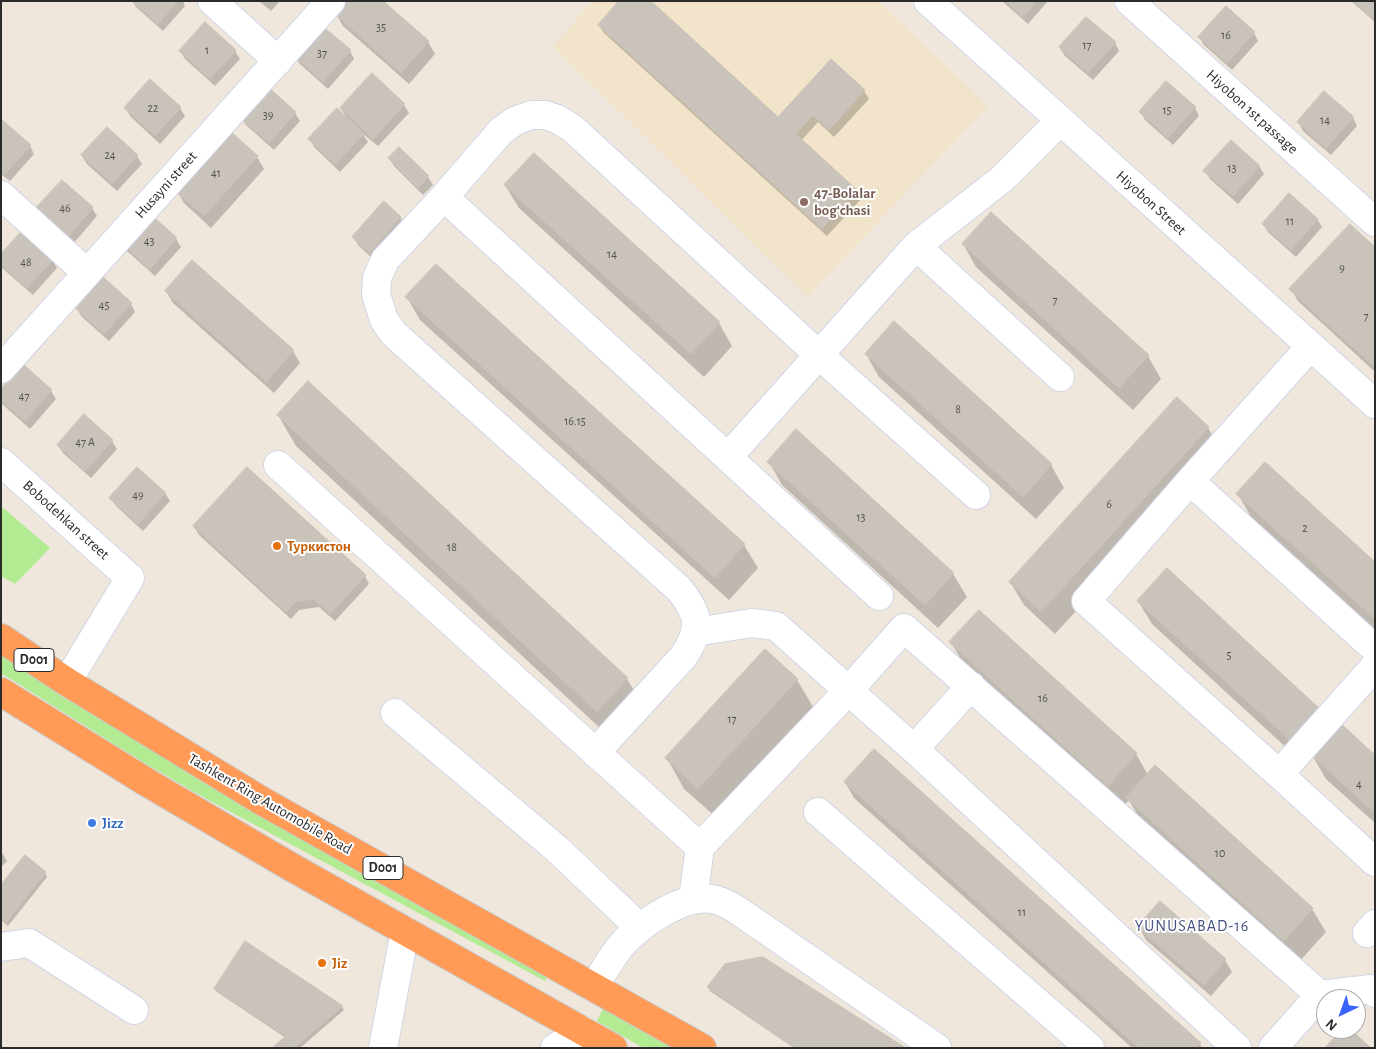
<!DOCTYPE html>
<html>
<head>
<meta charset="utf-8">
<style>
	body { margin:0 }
	#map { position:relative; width:1376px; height:1049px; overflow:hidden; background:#efe6dc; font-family:"Alegreya Sans",sans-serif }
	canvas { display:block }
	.frame { position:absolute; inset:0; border:2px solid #2b2b2b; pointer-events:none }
	.north { position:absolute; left:1316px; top:989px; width:50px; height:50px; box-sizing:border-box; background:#fff; border:1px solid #aaa; border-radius:50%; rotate:222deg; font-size:14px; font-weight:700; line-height:20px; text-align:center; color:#2b2b2b }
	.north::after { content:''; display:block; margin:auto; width:18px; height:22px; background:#3964ff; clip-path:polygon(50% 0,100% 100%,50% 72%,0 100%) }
</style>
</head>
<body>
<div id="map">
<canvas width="1376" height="1049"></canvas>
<div class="frame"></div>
<div class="north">N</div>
</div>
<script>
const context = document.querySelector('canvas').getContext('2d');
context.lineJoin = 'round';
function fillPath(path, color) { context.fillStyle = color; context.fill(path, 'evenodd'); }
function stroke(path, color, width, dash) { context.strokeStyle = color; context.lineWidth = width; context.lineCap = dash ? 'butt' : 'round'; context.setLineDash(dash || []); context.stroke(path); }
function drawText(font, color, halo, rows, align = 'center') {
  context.font = font + ' "Alegreya Sans",sans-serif'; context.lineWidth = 4; context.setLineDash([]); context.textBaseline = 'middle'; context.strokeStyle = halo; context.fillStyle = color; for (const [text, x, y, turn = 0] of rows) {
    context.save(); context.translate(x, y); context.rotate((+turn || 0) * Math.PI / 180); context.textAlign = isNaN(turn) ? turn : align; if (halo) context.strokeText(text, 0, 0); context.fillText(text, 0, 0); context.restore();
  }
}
const education = new Path2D(`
	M593,1h285l110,105 -181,191 -254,-251z`);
const green = new Path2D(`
	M1,506l49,42 -35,36 -14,-8z
	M1,652l547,321 -3,8 -342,-184 -57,-33 -145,-91z
	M604,1006l73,42h-34l-46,-27z`);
const shadow = new Path2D(`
	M132,1h51l2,5 -22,25 -27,-24z
	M259,1h21l-9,10z
	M1002,1h46l-20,23z
	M1351,1h24v21z
	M336,14l92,28 7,12 -26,30 -66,-58z
	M599,25l180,94 53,-58 32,30 5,8 -35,38 -16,-15 -17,19 55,50 5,8 -34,37 -223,-203z
	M1254,33l4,8 -26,29 -28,-25 -5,-8z
	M1115,43l4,8 -26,29 -28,-24 -5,-8z
	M180,51h55l5,8 -25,27 -30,-27z
	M350,51l4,8 -26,30 -28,-25 -5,-8z
	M372,75l32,30 5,8 -31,33 -16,-13 6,9 -28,30 -26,-25 -4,-8 37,-21 -6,-9z
	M150,81l30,27 5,8 -25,28 -30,-28 -4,-8z
	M267,88l28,25 5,8 -26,29 -28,-25 -5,-7z
	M1195,108l4,8 -26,29 -28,-25 -4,-8z
	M1353,118l4,8 -26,29 -28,-24 -4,-8z
	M1,121l29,25 4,8 -24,27 -9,-7z
	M399,149l29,28 5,8 -10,10 -29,-29 -5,-8z
	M82,156h55l5,8 -25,27 -30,-27z
	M257,157l7,12 -53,59 -27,-25 -7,-12z
	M1259,166l5,8 -26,30 -28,-25 -5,-8z
	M62,181l30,27 5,8 -24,28 -31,-28 -4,-8z
	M505,185l214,138 13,23 -28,31 -185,-169z
	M148,214l28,25 5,8 -26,29 -28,-25 -5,-8z
	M991,214l157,142 13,23 -28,31 -157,-143 -13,-23z
	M400,217l5,8 -31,35 -16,-15 -4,-8z
	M1317,219l5,8 -26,30 -28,-25 -5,-8z
	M1375,249v123l-77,-71 -7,-12z
	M1,256l51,4 5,8 -24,27 -31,-27z
	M192,262l101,89 7,12 -26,30 -101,-90 -7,-12z
	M436,266l308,279 14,23 -29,32 -309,-280 -13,-23z
	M131,304l4,8 -26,29 -28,-25 -4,-8z
	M894,323l157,142 13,23 -28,31 -157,-142 -13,-23z
	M23,366l28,25 5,8 -26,30 -29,-26v-12z
	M1177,399l31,29 14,23 -167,183 -31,-29 -14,-23z
	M278,415l349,264 18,30 -30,33 -319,-296z
	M797,431l156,143 14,23 -29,31 -156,-143 -13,-23z
	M112,441l5,8 -26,29 -28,-25 -5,-8z
	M165,493l5,8 -27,30 -27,-25 -5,-8z
	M1238,494l137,69v66l-124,-112z
	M194,527l171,49 4,8 -34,37 -16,-14 -20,3 -8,9 -92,-84z
	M1138,601l181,109 56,46v67l-49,-44 -14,-24 -8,9 -152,-140z
	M951,642l185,112 12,21 7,-8 157,142 14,23 -28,31 -157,-142 -12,-21 -8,8 -157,-143z
	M765,651l32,29 18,30 -98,108 -33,-29 -17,-31z
	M845,782l355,262 2,4h-70l-278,-250z
	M1,851l6,10 -6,6z
	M25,857l20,16 2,4 -39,49 -7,-6v-33z
	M1160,903l65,57 7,12 -21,24 -65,-56 -7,-13z
	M245,943l97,64 2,3 -44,38h-24l10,-10 -69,-46 -2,-3z
	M708,987l196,61h-110l-84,-57z`);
const building = new Path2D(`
	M132,1h46l-20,23z
	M345,1h38l46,40 -28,32 -67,-60z
	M619,1h32l127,116 53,-58 34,31 -36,40 -16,-15 -17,19 61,56 -35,39 -224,-204z
	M1006,1h31l-14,16z
	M1354,1h21v14l-3,3z
	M1226,6l29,26 -28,31 -29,-26z
	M1086,17l30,25 -28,31 -29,-26z
	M205,22l31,28 -26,29 -31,-28z
	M321,25l30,25 -28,32 -29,-27z
	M372,73l33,31 -32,35 -33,-31z
	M150,79l31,28 -26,29 -31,-28z
	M1166,81l30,26 -28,31 -29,-26z
	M267,86l29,26 -27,31 -30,-26z
	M1324,91l30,26 -28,31 -29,-26z
	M337,108l27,26 -29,30 -27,-25z
	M1,119l30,26 -26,29 -4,-3z
	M107,127l31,28 -26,29 -31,-29z
	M229,130l29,26 -54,60 -29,-25z
	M1231,140l29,26 -27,30 -30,-25z
	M399,147l30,29 -11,12 -30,-30z
	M534,153l186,169 -29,32 -187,-169z
	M62,180l31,27 -25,30 -32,-29z
	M1289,193l29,26 -27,31 -29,-26z
	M384,201l17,16 -32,36 -17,-16z
	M148,212l29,26 -27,31 -29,-26z
	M991,212l158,143 -30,33 -157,-144z
	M1350,224l25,23v49l-36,39 -50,-46z
	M22,231l31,29 -26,28 -26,-23v-11z
	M192,260l102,90 -28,32 -101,-91z
	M436,264l309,280 -30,34 -310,-281z
	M103,277l29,26 -28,31 -29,-26z
	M1375,296v71l-36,-32z
	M894,321l158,143 -29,33 -158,-143z
	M23,364l29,26 -27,31 -24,-20v-12z
	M308,381l320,297 -31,34 -320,-297z
	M1177,397l32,30 -168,185 -32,-30z
	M84,414l29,26 -28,31 -28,-26z
	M796,429l158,144 -29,32 -158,-143z
	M1265,462l110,100v57l-139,-125z
	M137,467l29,26 -28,31 -29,-26z
	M247,467l119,108 -36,39 -16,-15 -19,3 -9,10 -93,-86z
	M1167,568l153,141 -29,32 -154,-140z
	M979,610l158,143 -29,33 -159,-144z
	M765,649l33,30 -100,110 -33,-31z
	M1340,723l35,32v58l-64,-58z
	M874,749l327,294 -5,5h-57l-295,-266z
	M1155,765l158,143 -29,33 -158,-143z
	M25,855l21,17 -40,51 -5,-4v-34z
	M1160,901l66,58 -22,26 -67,-58z
	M245,941l98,65 -49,42h-19l-1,-2 12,-10 -72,-47z
	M763,957l143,91h-111l-88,-61 18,-23z
	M1342,1029h8l21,19h-46z`);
const minor = new Path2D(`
	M212,1l66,60
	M928,1l447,403
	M1129,1l246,221
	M1,195l86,78
	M444,197l435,399
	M916,246l144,131
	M1310,347l-120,134 -104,120 193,173 96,-108
	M1,369l330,-368
	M728,457l188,-211 86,-67 58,-58
	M1,462l129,116 -63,104
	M278,465l422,382
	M1190,481l185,168
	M695,632l57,-9 24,3 138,123
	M971,686l-57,63 323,299
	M395,713l162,136 83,79
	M595,753l88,-96c19,-29 17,-41 -4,-68l-285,-255 -10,-14 -8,-26 1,-16 8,-18 59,-63 57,-66 14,-10 16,-6h14l12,4 15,9 248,228 156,139
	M1279,774l96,88
	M818,812l272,236
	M693,899l7,-52 149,-157 55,-62 416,367
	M1367,933l8,-9
	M1,947l28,-4 105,67
	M594,987c8,-13 16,-27 25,-39 18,-22 63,-54 93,-49 17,3 33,17 47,26l178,123
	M383,1048l22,-117
	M555,1048l27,-18
	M1273,1048l47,-53 51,-6 4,4`);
const highway = new Path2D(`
	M1,638l66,44 195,119 440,247
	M1,692l147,91 145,85 320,180`);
const markers = [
	[804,202,5,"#8d6e63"],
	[277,546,5,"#e8710a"],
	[92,823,5,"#3f7fe0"],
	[322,963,5,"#e8710a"]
];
const numberNames = [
	["35",381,27],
	["16",1226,35],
	["17",1087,45],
	["1",207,50],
	["37",322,53],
	["22",153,108],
	["15",1167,110],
	["39",268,115],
	["14",1325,120],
	["24",110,155],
	["13",1232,168],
	["41",216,173],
	["46",65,208],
	["11",1290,221],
	["43",149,241],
	["14",612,254],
	["48",26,262],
	["9",1342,268],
	["7",1055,300],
	["45",104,305],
	["7",1366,316],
	["47",24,396],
	["8",958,409],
	["16.15",575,421],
	["47 A",85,442],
	["49",138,495],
	["6",1109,504],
	["13",861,517],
	["2",1305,528],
	["18",452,547],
	["5",1229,655],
	["16",1043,698],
	["17",732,719],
	["4",1359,784],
	["10",1220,853],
	["11",1022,912]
];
const shields = [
	[34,660,40],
	[383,868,40]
];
const shieldNames = [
	["D001",34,660],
	["D001",383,868]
];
const streetNames = [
	["Hiyobon 1st passage",1252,112,42],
	["Husayni street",166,185,-48],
	["Hiyobon Street",1151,203,42],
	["Bobodehkan street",66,520,42],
	["Tashkent Ring Automobile Road",270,804,30]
];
const educationNames = [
	["47-Bolalar",814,193],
	["bogʻchasi",814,210]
];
const foodNames = [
	["Туркистон",287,546],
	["Jiz",332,963]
];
const shopNames = [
	["Jizz",102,823]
];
const neighbourhoodNames = [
	["YUNUSABAD-16",1192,926]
];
fillPath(education, '#f2e4ca');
fillPath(green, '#b3eb93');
fillPath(shadow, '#0003');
fillPath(building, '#cac3bc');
stroke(building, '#cbc2b5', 1);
stroke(minor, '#d1d6e6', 30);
stroke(highway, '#c8c8c8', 30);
stroke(minor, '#fff', 28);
stroke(highway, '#ff9b57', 28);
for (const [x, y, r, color] of markers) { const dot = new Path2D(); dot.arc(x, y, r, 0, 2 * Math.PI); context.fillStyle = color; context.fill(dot); stroke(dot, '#fff', 2); }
drawText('12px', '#53514f', null, numberNames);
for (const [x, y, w] of shields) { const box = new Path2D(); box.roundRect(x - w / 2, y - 11.5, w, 23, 4); context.fillStyle = '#fff'; context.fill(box); stroke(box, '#2b2b2b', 1); }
drawText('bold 14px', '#2b2b2b', null, shieldNames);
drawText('15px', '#2b2b2b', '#fff', streetNames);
drawText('bold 15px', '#785e54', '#fff', educationNames, 'left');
drawText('bold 15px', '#c56008', '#fff', foodNames, 'left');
drawText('bold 15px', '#366cbe', '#fff', shopNames, 'left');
context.letterSpacing = '1px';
drawText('16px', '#465382', '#fff', neighbourhoodNames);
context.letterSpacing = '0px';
</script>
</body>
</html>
